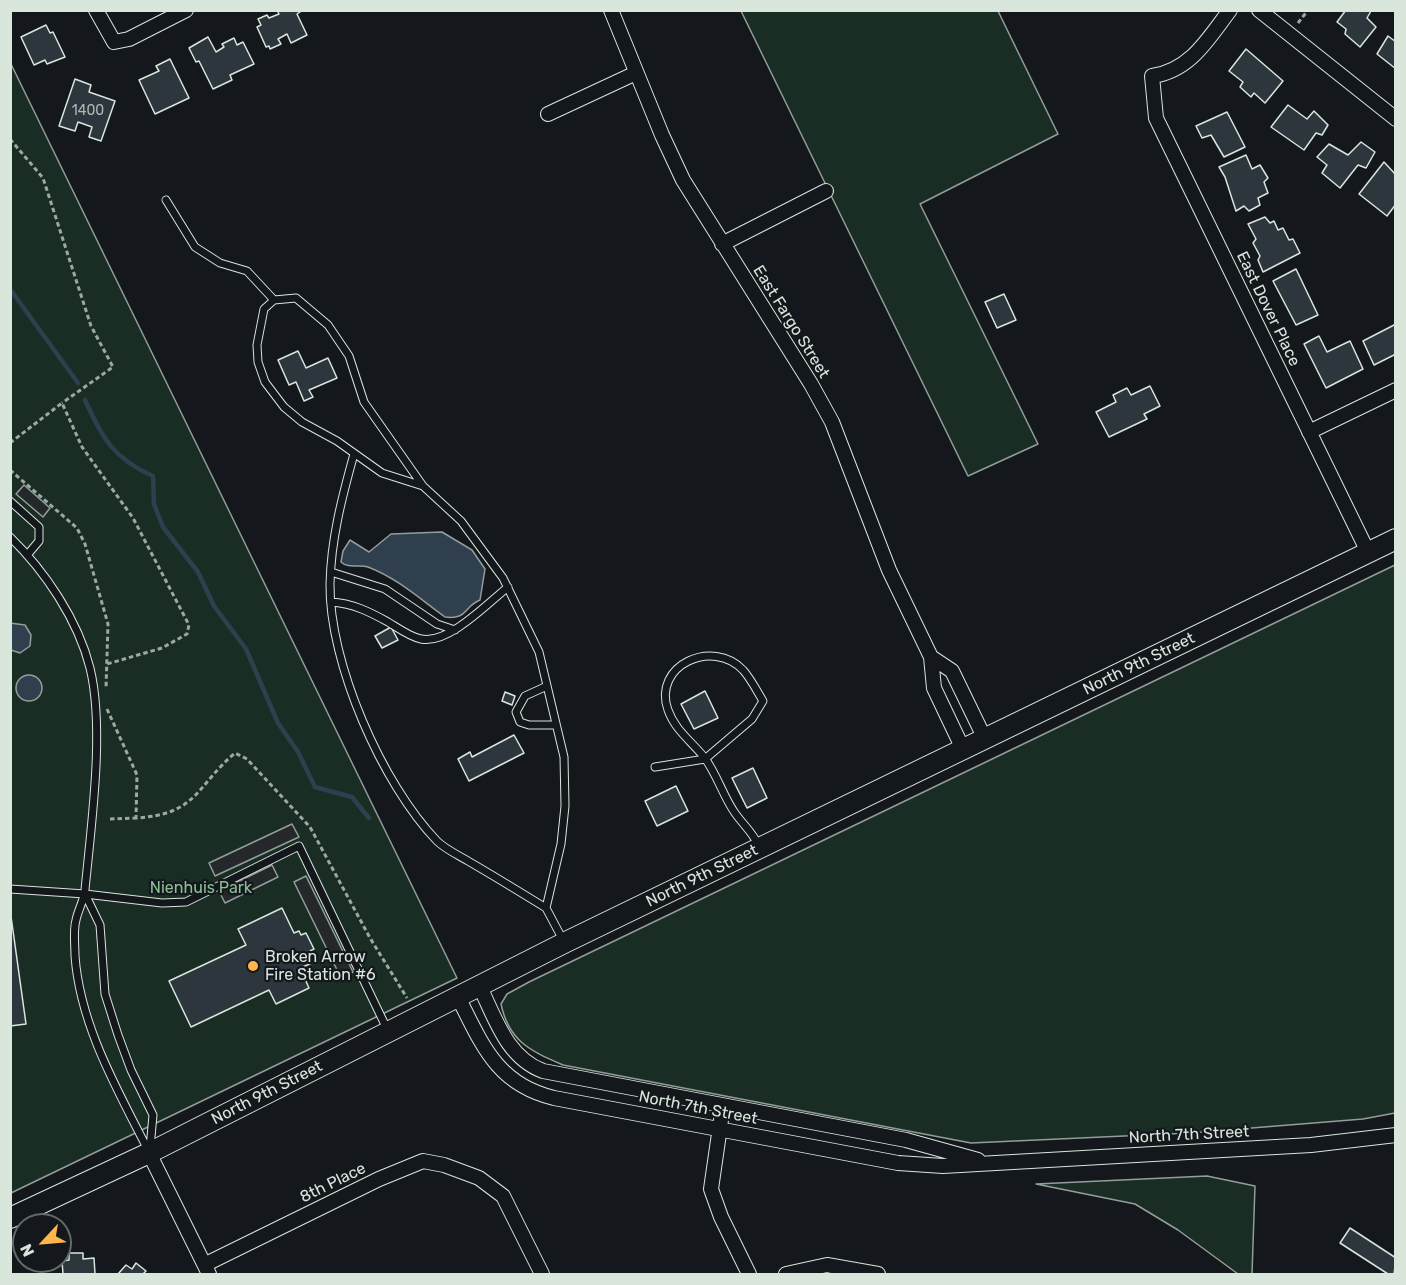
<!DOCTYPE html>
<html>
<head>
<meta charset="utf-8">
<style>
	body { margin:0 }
	#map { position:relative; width:1406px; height:1285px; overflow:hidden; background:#14181c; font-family:Rubik,sans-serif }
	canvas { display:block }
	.frame { position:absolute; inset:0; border:12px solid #d8e6dc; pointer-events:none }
	.north { position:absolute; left:12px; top:1213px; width:60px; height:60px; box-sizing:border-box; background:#14181c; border:2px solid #626a69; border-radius:50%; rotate:244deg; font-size:16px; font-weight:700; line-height:24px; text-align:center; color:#d8e6dc }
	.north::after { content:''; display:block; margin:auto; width:21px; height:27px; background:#ffb74d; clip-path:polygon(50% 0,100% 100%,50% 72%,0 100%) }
</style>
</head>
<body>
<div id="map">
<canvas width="1406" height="1285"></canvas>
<div class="frame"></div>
<div class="north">N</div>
</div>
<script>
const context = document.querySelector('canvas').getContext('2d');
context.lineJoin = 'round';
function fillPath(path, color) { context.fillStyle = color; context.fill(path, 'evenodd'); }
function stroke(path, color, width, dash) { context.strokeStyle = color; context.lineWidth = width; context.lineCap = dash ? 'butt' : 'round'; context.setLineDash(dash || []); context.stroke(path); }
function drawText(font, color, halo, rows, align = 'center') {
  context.font = font + ' Rubik,sans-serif'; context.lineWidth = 4.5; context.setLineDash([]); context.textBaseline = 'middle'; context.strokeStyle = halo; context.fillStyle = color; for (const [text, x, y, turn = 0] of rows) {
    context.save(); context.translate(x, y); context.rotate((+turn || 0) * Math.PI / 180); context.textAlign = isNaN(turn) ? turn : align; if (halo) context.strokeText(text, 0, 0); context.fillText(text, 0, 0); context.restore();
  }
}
const green = new Path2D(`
	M741,11h257l60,123 -138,70 118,240 -70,32z
	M10,62l447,916 -446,215h-1z
	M1395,565v548l-32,6 -173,14 -219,10 -408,-78c-32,-14 -54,-23 -62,-61l6,-10 22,-12z
	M1207,1176l48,10 -3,88h-14l-60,-44 -43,-26 -99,-20z`);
const parking = new Path2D(`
	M24,485l26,23 -7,9 -27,-23z
	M292,824l7,13 -84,39 -6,-13z
	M272,865l6,12 -53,26 -6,-12z
	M306,876l47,96 -12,6 -47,-96z`);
const water = new Path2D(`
	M442,532l30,18 13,19 -5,31c-16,6 -12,20 -35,17 -25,-18 -48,-39 -77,-50 -9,-3 -20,2 -27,-5l2,-11 7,-11 19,12 22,-18z
	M10,623l15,2 6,10 -1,11 -10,7 -9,-3z
	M16 688a13 13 0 1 1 26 0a13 13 0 1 1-26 0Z`);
const stream = new Path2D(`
	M10,289l68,94
	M85,400c17,38 29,59 68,76l1,28 9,23 35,45 16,34 32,43 32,74 20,29 17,35 37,10 17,21`);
const building = new Path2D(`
	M277,10h26l-6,4 10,21 -16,8 -4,-9 -9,5 3,5 -11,5 -1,-3 -3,1 -9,-20 4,-2 -3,-6 9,-4 2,3 10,-4z
	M1346,10l25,1 -4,7 9,9 -16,20 -15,-13 1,-5 -9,-7z
	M46,25l4,8 3,-1 12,25 -18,7 -2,-4 -11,5 -13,-28z
	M1388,36l8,6v27l-19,-15z
	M208,37l8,15 8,-5 -2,-3 12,-6 3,7 6,-3 11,22 -24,11 2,5 -19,9 -14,-28 -3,1 -7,-14z
	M1246,49l37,32 -18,22 -11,-10 -3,4 -11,-10 3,-5 -14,-11z
	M170,59l19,39 -34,16 -16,-34 20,-9 -3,-5z
	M75,79l16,6 -2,7 26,9 -14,40 -12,-4 3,-10 -14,-5 -3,9 -16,-5z
	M1288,105l19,14 7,-8 14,14 -6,10 -6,-2 -12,17 -33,-23z
	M1227,112l18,35 -21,10 -13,-22 -9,3 -6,-12z
	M1361,142l14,10 -9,16 -8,-3 -18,23 -18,-15 5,-8 -10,-8 12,-13 19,11z
	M1246,155l6,14 8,-4 8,13 -4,4 4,11 -10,5 2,7 -11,6 -5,-5 -8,5 -11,-34 -6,-10z
	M1384,162l12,13v29l-9,12 -28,-22z
	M1265,217l5,6 4,-2 4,9 5,-2 6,12 4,-1 7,14 -37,19 -5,-12 2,-4 -7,-13 3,-4 -8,-15z
	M1296,269l22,46 -22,10 -23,-44z
	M1004,294l12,26 -19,8 -12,-26z
	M1396,324v30l-22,11 -11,-24z
	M1319,336l8,16 23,-11 13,28 -37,19 -22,-44z
	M298,351l8,17 22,-10 9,20 -28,12 4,7 -9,4 -8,-19 -7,3 -11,-25z
	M1150,386l10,20 -16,8 3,5 -38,18 -13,-25 20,-10 -3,-7 14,-7 4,7z
	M391,627l7,13 -16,8 -7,-12z
	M705,691l13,27 -24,11 -13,-25z
	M505,692l10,4 -3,9 -10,-4z
	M514,735l10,18 -55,28 -11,-22 12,-7 2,5z
	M753,768l14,30 -20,10 -15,-30z
	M676,786l12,25 -31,15 -12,-25z
	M282,908l12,25 5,-2 2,4 5,-2 8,16 -4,2 2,5 -5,2 3,6 -10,4 9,20 -33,16 -7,-14 -78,37 -22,-46 77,-36 -8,-16z
	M10,909l16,115 -16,2z
	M1350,1228l46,30 -2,16h-6l-48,-31z
	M69,1253h14v6l11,-1 1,16h-32l-1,-13 7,-1z
	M136,1263l10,8 -3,3h-25l8,-9 6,4z`);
const path = new Path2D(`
	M1298,23l10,-13
	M10,139l33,39 48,148 22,41 -51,36
	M10,443l52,-40 20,44 51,71 56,107 -2,9 -25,14 -55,16
	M10,470l67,58 8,16 23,80 -2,64
	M107,709l30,66 -1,43c62,-4 59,-31 99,-65l12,6 63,68 60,111 37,60
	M110,819l26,-1`);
const lane = new Path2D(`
	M166,200l29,47 25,16 27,8 27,29
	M354,454c-12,43 -23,85 -24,130 -1,79 52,200 107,257 8,8 21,14 31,20 26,15 52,31 78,47
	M423,486l-41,-13 -45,-32 -35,-19 -18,-15 -19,-25 -7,-20 -1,-17 7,-36 10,-9 22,-2 32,27 21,31 15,46 59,84 38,35 42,57 36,74 25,105 1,49 -4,38 -15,64 17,32
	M10,501l29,26v14l-11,13
	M10,537c35,34 68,83 80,131 15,61 1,158 -5,222 -1,10 -7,20 -9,30 -3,10 -1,25 -1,36 5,69 42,133 73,194
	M331,572l54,17 52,35 18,6
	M331,602c21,1 39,10 57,20 10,6 22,15 33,17 27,6 67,-36 87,-52
	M547,686l-22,10 -9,16 4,10 9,3h27
	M655,767l50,-8 47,-40 11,-18c-6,-10 -12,-22 -20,-31 -30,-32 -91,-5 -75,40 7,20 23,31 36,47 13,17 19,39 31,56 9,13 16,17 24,33
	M10,889l75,5 77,9 24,-1 113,-56 89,185
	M85,894l15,31 5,69 13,41 13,35 22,45 -3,33`);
const street = new Path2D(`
	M96,10l18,32 15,-3 57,-29
	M611,10l51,125 21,45 128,204 21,38 57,148 42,87 3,31 29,61
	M1230,10c-22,29 -40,61 -78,66l4,42 212,434
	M1259,10l137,109
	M548,114l88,-41
	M722,244l104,-53
	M1309,432l87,-42
	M931,657l21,14 33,68
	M479,985c16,32 27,72 64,86l363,69 72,20
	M457,995c25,49 39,89 97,103l344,65 45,3 368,-21 85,-10
	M723,1106l-12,83 10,28 28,57
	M149,1153l60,121
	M206,1264l173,-85 44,-18 21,4 35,13 24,18 39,78
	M786,1274l41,-9 51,9`);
const secondary = new Path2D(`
	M10,1218l139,-65 415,-210 832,-404`);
const markers = [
	[253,966,6,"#ffb74d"]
];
const numberNames = [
	["1400",88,111]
];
const streetNames = [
	["East Dover Place",1268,309,64],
	["East Fargo Street",791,322,58],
	["North 9th Street",1139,664,-26],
	["North 9th Street",702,876,-26],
	["North 9th Street",267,1093,-27],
	["North 7th Street",698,1108,11],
	["North 7th Street",1189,1135,-3],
	["8th Place",333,1183,-26]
];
const parkNames = [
	["Nienhuis Park",201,888]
];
const poiNames = [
	["Broken Arrow",265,957],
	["Fire Station #6",265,975]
];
fillPath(green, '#1a2d24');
stroke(green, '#939e99', 1.5);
fillPath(parking, '#24282b');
stroke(parking, '#939e99', 1.5);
fillPath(water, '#2f3f4d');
stroke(water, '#939e99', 1.5);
stroke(stream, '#2f3f4d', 4.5);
fillPath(building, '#2c363c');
stroke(building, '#d8e6dc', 1.5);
stroke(lane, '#d8e6dc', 9);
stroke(street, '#d8e6dc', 16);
stroke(secondary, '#d8e6dc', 22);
stroke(path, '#9da8a2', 3, [4.5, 3]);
stroke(lane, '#14181c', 7);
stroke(street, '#14181c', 14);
stroke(secondary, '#14181c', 20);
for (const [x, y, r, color] of markers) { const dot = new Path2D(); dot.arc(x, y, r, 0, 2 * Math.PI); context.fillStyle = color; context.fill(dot); stroke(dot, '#14181c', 2); }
drawText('14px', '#adbab4', null, numberNames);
drawText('16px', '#d8e6dc', '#14181c', streetNames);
drawText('16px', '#8ac095', '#14181c', parkNames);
drawText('16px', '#d8e6dc', '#14181c', poiNames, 'left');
</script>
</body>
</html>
